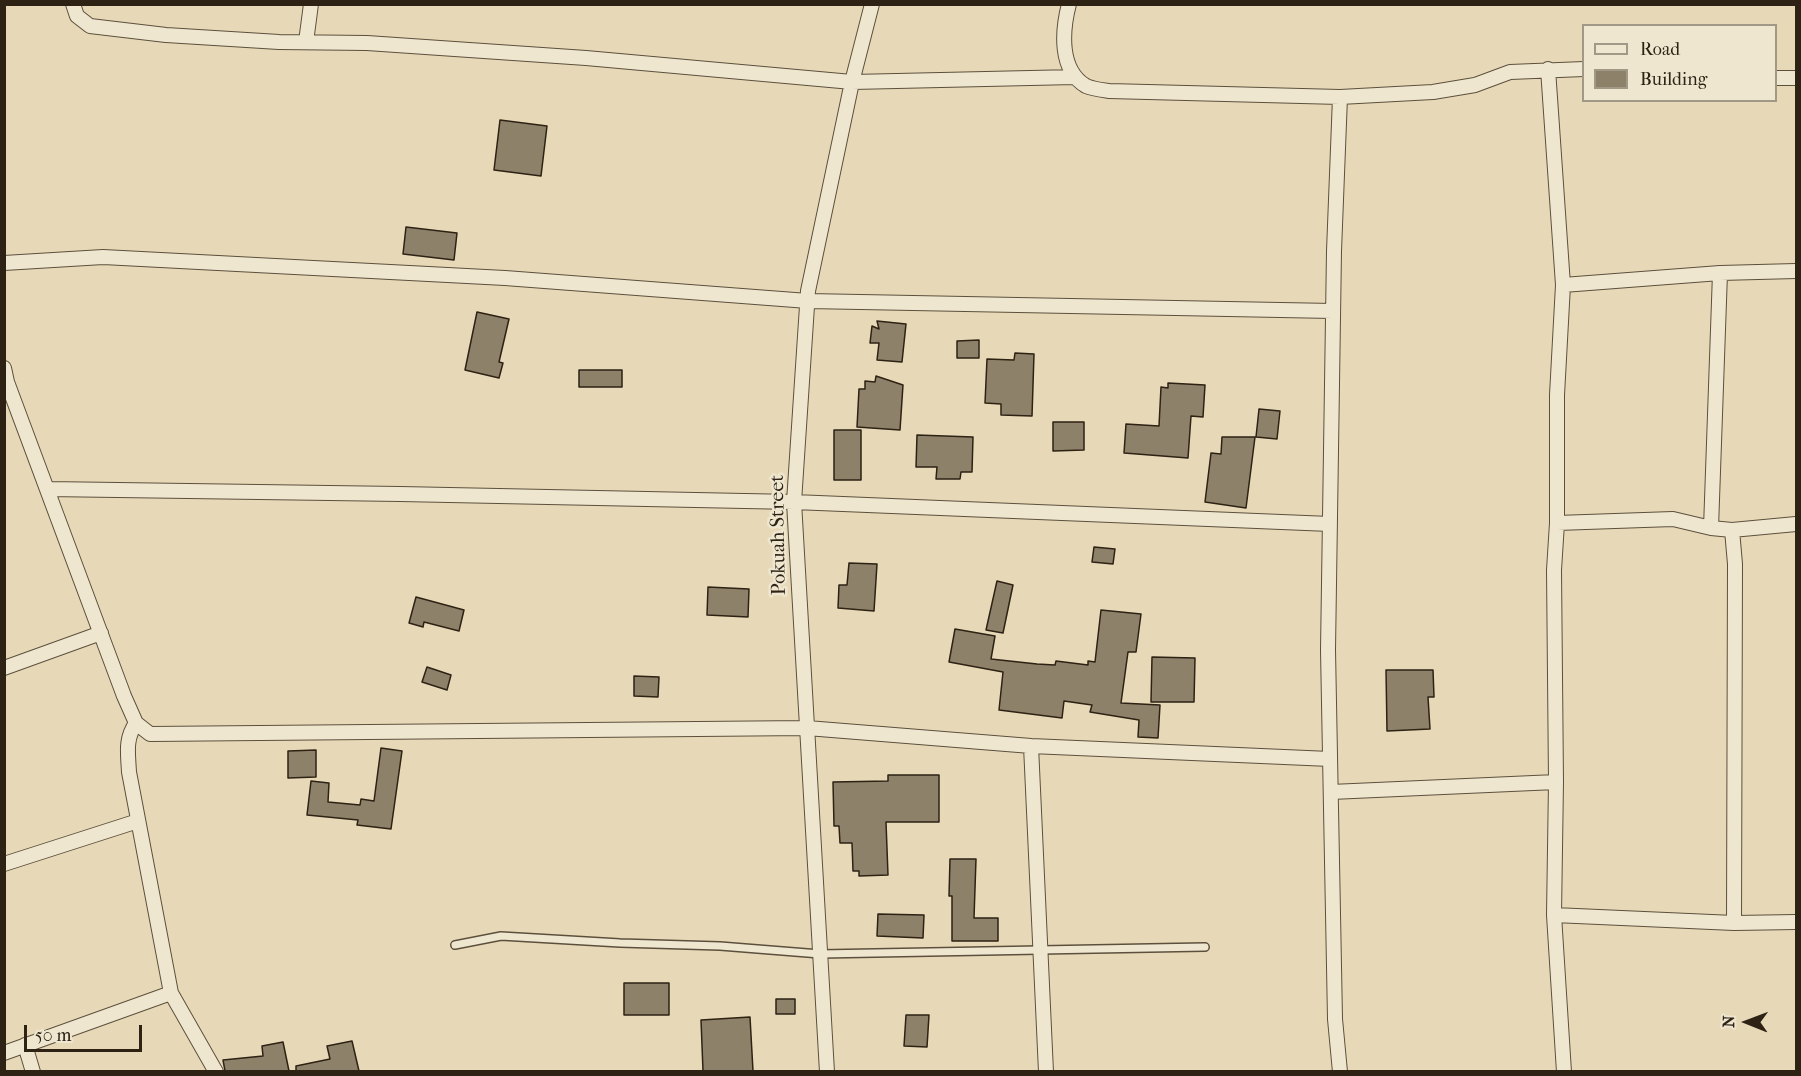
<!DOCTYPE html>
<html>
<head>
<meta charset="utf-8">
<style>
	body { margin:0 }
	#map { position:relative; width:1801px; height:1076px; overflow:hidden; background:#e7d9b7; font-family:"IM FELL French Canon",serif }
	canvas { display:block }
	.frame { position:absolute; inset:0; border:6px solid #2d2214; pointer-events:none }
	.legend { position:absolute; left:1582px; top:24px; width:195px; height:78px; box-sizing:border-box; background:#efe6d0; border:2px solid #a19885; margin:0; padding:8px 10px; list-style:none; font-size:18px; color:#2d2214 }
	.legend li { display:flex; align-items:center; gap:12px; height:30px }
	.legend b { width:30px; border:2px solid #a19885 }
	.north { position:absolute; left:1717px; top:992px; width:60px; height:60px; -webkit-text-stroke:4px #efe6d0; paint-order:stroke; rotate:271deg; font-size:16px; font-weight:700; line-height:24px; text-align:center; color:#2d2214 }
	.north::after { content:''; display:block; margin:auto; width:21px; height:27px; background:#2d2214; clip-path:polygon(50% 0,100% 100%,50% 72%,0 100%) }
	.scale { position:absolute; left:24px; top:1025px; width:118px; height:27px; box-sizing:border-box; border:3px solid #2d2214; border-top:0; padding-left:8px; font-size:18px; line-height:21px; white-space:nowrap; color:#2d2214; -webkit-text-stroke:4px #efe6d0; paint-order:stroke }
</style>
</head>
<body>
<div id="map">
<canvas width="1801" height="1076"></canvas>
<div class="frame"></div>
<ul class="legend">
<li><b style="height:8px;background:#efe6d0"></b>Road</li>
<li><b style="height:16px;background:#8e8169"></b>Building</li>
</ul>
<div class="north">N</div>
<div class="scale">50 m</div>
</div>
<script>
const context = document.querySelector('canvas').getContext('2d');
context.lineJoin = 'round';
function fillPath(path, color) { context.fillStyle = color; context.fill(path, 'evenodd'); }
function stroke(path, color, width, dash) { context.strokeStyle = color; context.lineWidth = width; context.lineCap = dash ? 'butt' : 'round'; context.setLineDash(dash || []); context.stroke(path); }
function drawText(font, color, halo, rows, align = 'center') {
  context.font = font + ' "IM FELL French Canon",serif'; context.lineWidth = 5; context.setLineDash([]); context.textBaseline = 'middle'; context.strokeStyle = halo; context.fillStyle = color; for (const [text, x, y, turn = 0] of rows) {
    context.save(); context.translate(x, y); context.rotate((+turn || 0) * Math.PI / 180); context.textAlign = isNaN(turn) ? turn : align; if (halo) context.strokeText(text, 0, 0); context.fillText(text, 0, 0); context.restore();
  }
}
const building = new Path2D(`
	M500,120l47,6 -6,50 -47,-6z
	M406,227l51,6 -3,27 -51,-6z
	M477,312l32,7 -10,43 4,1 -4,15 -34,-8z
	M877,321l29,3 -4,38 -25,-2 2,-17h-9l2,-17 7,3z
	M979,340v18h-22v-17z
	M1015,353l19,1 -2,62 -31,-1v-11l-16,-1 2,-44 27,1z
	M579,370h43v17h-43z
	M876,376l27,9 -3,45 -43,-3 2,-38h6v-8l10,1z
	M1168,383l37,2 -2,32 -12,-1 -3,42 -64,-5 2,-29 33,2 2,-39 7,1z
	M1259,409l21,2 -3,28 -21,-2z
	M1053,422h31v28l-31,1z
	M834,430h27v50h-27z
	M917,435l56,2 -1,35h-11l-1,7h-24l1,-12h-21z
	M1222,437h33l-9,71 -41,-6 6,-49 10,1z
	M1094,547l21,2 -2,15 -21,-2z
	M849,563l28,1 -3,47 -36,-3 1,-23h8z
	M997,581l16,4 -10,48 -17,-3z
	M708,587l41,2 -1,28 -41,-2z
	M416,597l48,13 -5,21 -35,-9 -1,5 -14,-4z
	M1101,610l40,4 -5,38h-8l-7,51 39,2 -2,33 -20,-1 1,-17 -49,-8 2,-7 -28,-4 -2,17 -63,-8 4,-38 -54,-10 6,-33 40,7 -4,23 46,5 18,1 1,-4 32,4v-4l7,1z
	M1152,657l43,1 -1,44h-43z
	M427,667l24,8 -4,15 -25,-8z
	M1386,670h47l1,27h-6l2,32 -43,2z
	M634,676l25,1 -1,20 -24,-1z
	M381,748l21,3 -11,78 -34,-4 1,-5 -51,-5 4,-34 18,2 -1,19 32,3 1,-6 13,2z
	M316,750v27l-28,1v-27z
	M888,775h51v47h-53l2,53 -29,1v-5h-6l-1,-28h-12l-1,-17h-5l-1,-44 55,-1z
	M950,859h26l-2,59h24v23h-46v-45h-3z
	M878,914l46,1 -1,23 -46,-2z
	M624,983h45v32h-45z
	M776,999h19v15h-19z
	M906,1015h23l-2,32 -23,-1z
	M750,1017l3,54h-50l-2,-51z
	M352,1041l7,30h-63v-5l34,-7 -3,-13z
	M283,1042l6,29h-64l-2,-11 40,-4 -1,-10z`);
const lane = new Path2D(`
	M455,945l46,-9 119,7 100,3 100,8 385,-7`);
const street = new Path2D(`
	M73,4l4,12 13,10 76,9 113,7 88,1 219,15 266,24 223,-5
	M1069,4c-7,27 -10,66 17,82 7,3 16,4 23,5l231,6 93,-5 42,-7 35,-13 74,-3
	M306,42l5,-38
	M1548,69l15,216 -6,110v128l-3,47 2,212 -2,133 10,157
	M1776,78h20
	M1340,97l-6,154 -6,399 7,369 5,53
	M4,263l99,-6 402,21 303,23 525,10
	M1563,285l157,-12 76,-2
	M4,368l3,14 117,314 12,27 14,11 657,-6 224,18 299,13
	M47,489l353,5 394,8 536,22
	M1557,523l116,-4 38,9 21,2 3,34 -1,359
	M1711,528l9,-255
	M1732,530l64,-6
	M4,668l97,-35
	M136,723c-11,16 -8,30 -7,49l42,221 45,79
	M1031,746l15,326
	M1331,792l225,-10
	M4,864l134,-43
	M1554,915l180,8 62,-1
	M25,1045l8,27
	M4,1053l167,-60
	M827,1072l-33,-570 14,-211 44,-209 20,-78`);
const streetNames = [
	["Pokuah Street",779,535,-91]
];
fillPath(building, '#8e8169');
stroke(building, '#2d2214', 1.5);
stroke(lane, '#5c503d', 10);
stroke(street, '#5c503d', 16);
stroke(lane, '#efe6d0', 7);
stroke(street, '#efe6d0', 14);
drawText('20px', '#2d2214', '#efe6d0', streetNames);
</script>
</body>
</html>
